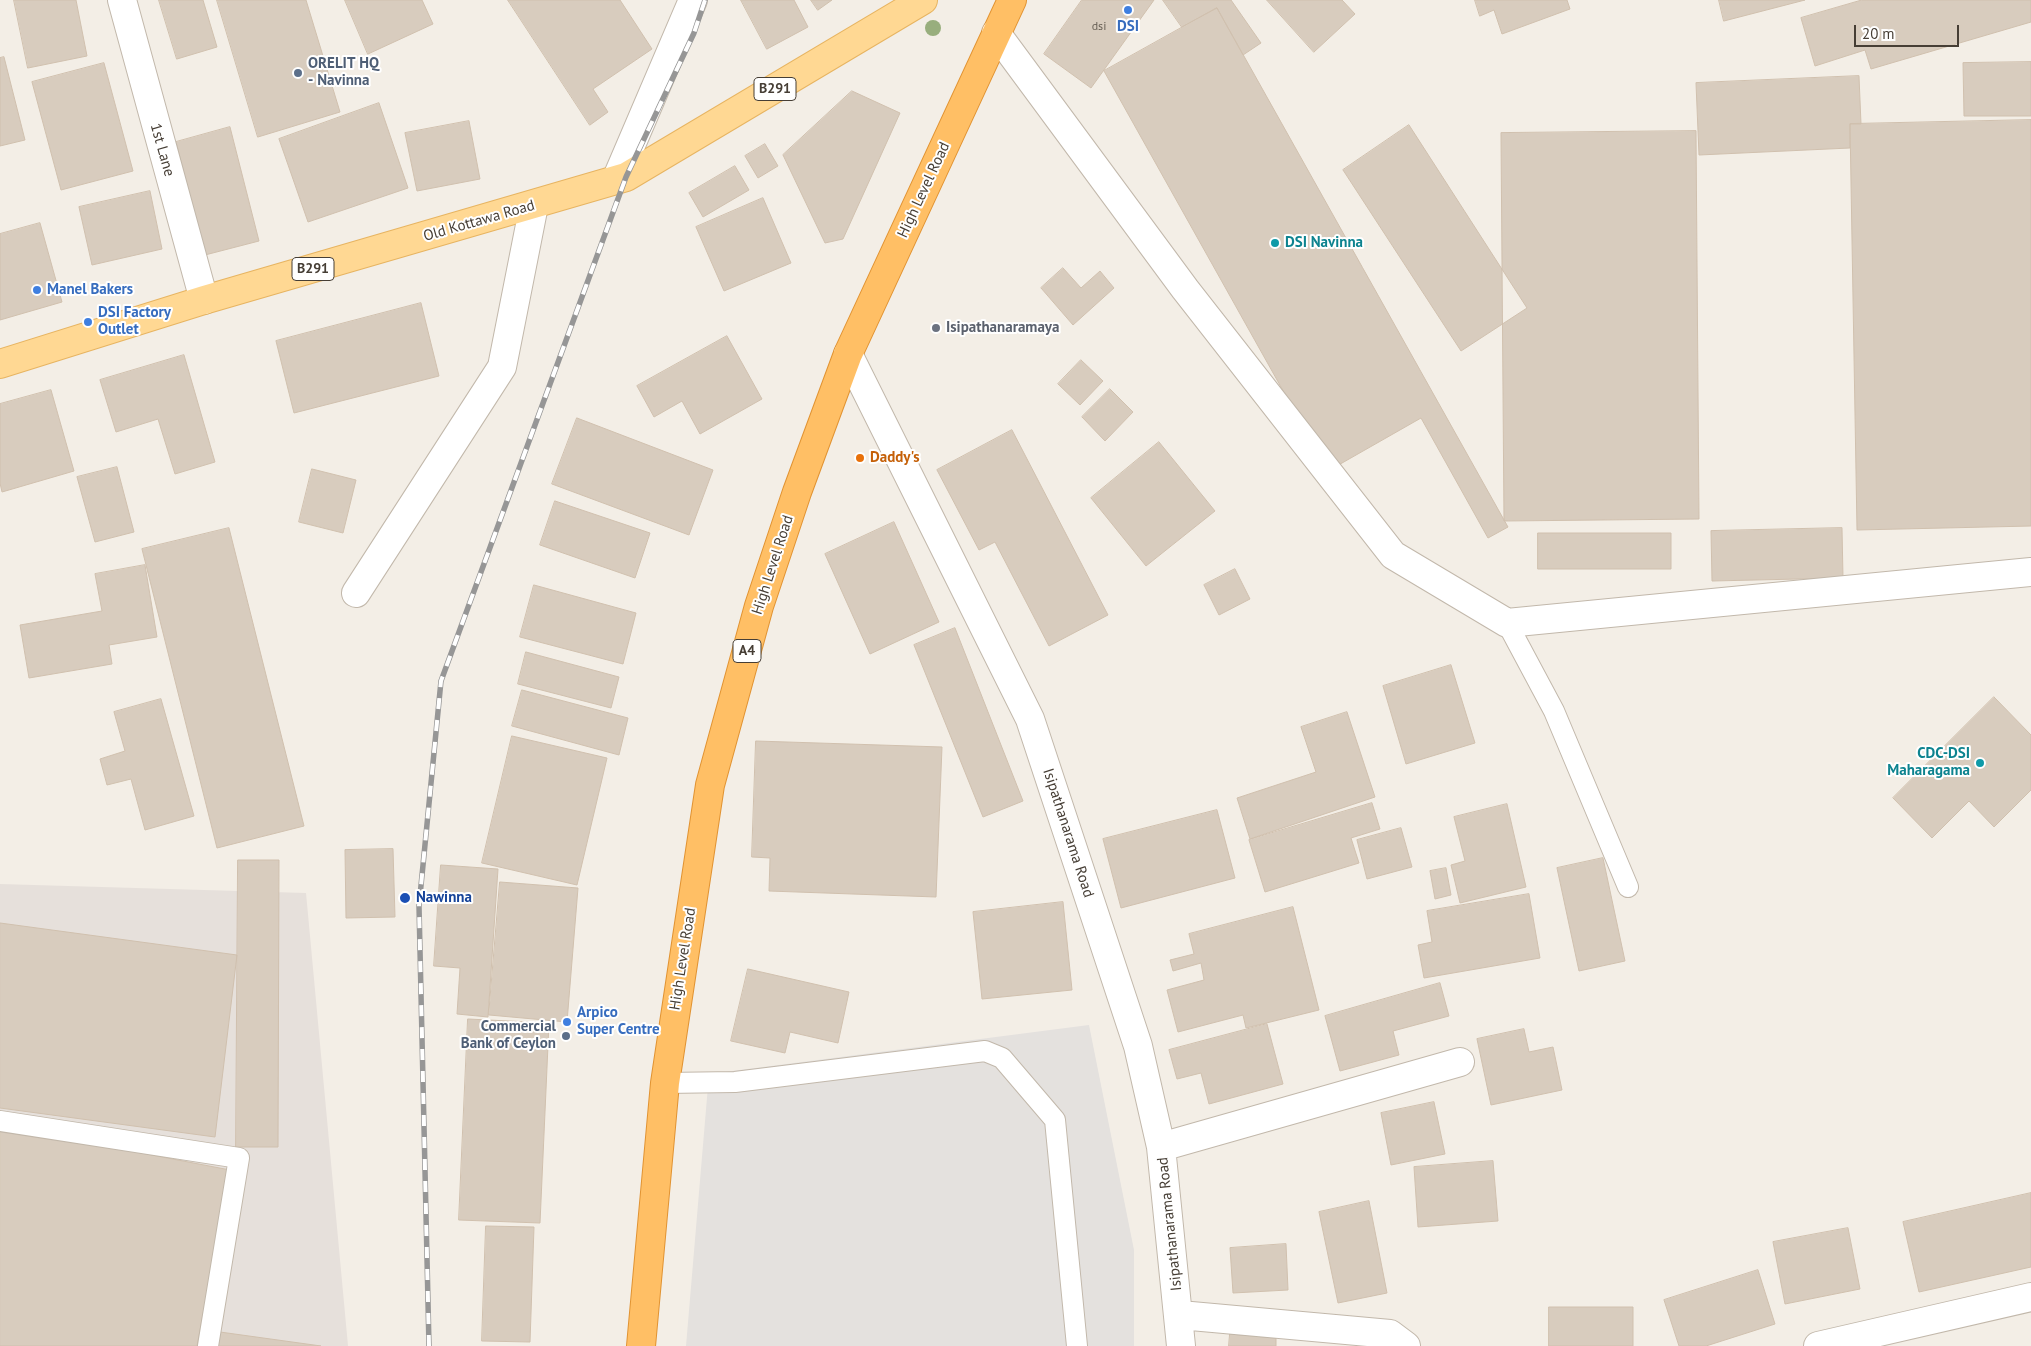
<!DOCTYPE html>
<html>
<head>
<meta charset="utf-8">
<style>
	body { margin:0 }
	#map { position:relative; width:2031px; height:1346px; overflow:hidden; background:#f3eee6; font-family:"PT Sans",sans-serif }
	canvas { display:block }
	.scale { position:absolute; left:1854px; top:25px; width:105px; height:22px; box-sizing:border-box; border:2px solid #463e35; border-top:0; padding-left:6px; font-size:15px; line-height:18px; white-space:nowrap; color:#463e35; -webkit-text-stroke:4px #fff; paint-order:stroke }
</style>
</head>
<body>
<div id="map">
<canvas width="2031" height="1346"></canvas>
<div class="scale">20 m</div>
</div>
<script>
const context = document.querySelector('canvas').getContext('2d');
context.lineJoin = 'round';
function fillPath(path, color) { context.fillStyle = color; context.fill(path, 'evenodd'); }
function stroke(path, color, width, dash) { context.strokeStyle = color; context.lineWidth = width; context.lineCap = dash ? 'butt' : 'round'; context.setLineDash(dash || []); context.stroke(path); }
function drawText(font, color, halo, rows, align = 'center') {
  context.font = font + ' "PT Sans",sans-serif'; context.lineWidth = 4; context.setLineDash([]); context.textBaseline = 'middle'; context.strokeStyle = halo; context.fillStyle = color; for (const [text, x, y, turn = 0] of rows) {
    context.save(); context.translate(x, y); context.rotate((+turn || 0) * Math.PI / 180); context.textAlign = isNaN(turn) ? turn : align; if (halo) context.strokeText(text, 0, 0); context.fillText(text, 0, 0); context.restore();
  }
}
const industrial = new Path2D(`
	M0,884l306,9 42,453h-348z`);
const parking = new Path2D(`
	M1089,1025l45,225v96h-448l23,-272z`);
const building = new Path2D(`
	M14,0h62l11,56 -59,12z
	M159,0h44l14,47 -40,12z
	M217,0h89l34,112 -82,25z
	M345,0h77l11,24 -65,30z
	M508,0h112l32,49 -59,40 15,23 -18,13z
	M741,0h53l14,27 -41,22z
	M811,0h21l-14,10z
	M1082,0h72l-63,88 -47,-34z
	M1163,0h68l30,43 -18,12 -26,-47 -35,19z
	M1267,0h75l13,14 -41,38z
	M1475,0h92l3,9 -68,25 -8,-24 -14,6z
	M1719,0h86l-81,21z
	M1862,0h169v22l-160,47 -6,-19 -50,16 -14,-48z
	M1217,8l291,519 -20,11 -67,-120 -93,53 -224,-400z
	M4,57l21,83 -25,6v-88z
	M2031,62v54h-67l-1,-53z
	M104,63l29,108 -72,19 -29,-108z
	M1859,76l2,48h-11v24l-151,7 -3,-72z
	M852,91l48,22 -57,126 -18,4 -42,-88z
	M379,103l29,85 -100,34 -29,-83z
	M2031,120v406l-174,4 -7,-406z
	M469,121l11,58 -63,12 -12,-58z
	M1409,125l118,183 -66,43 -118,-181z
	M230,127l29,114 -54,14 -29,-113z
	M1696,131l3,388 -195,2 -3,-388z
	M765,144l13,22 -20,12 -13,-22z
	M735,166l14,24 -46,27 -14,-24z
	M150,191l12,58 -70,16 -13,-58z
	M763,198l28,65 -67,28 -28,-64z
	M40,223l22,79 -62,18v-86z
	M1063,268l18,20 19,-17 14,17 -41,37 -32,-37z
	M421,303l18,73 -145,37 -18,-72z
	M727,336l35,63 -62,35 -18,-33 -28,16 -17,-31z
	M184,355l31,107 -40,12 -17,-55 -42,13 -16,-52z
	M1081,360l22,21 -23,24 -22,-21z
	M1110,389l23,23 -28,29 -23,-24z
	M51,390l23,81 -72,21 -2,-9v-79z
	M577,418l136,52 -24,65 -137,-51z
	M1012,430l96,185 -59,31 -54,-104 -16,8 -42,-80z
	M1159,442l56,69 -69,55 -55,-68z
	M117,467l17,65 -39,10 -18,-65z
	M312,469l44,11 -13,53 -44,-11z
	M555,501l95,32 -15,45 -95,-33z
	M894,522l45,100 -69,32 -45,-100z
	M229,528l75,298 -87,22 -75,-299z
	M1842,528l1,50 -131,3 -1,-50z
	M1538,533h133v36h-133z
	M145,565l12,72 -48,8 3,19 -83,14 -9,-53 82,-14 -7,-37z
	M1235,569l15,30 -31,16 -15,-30z
	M534,585l102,28 -13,51 -103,-27z
	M955,628l68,173 -40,16 -69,-172z
	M526,652l93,25 -8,31 -93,-24z
	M1451,665l24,78 -69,21 -23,-78z
	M522,690l106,28 -9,37 -107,-29z
	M1994,697l37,38v55l-37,37 -25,-26 -37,37 -39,-40z
	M161,699l33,117 -49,14 -14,-51 -24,6 -7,-26 25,-8 -11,-39z
	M1347,712l28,85 -125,42 -13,-41 79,-26 -15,-45z
	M512,736l95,22 -30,127 -95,-22z
	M756,741l186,6 -6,150 -167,-6 1,-33 -18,-1z
	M1372,803l8,26 -29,9 8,25 -94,29 -16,-52z
	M1507,804l19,83 -66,16 -9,-38 14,-4 -11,-44z
	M1217,810l18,68 -114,30 -18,-69z
	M1401,828l11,39 -45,12 -10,-39z
	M393,849l2,68 -49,1 -1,-68z
	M1603,858l22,103 -46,10 -22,-103z
	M238,860h41l-1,287h-42z
	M441,865l57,4 -10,148 -31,-3 3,-46 -26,-2z
	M1446,868l5,27 -16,4 -5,-28z
	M500,882l78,6 -11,134 -78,-7z
	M1529,894l11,64 -116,20 -6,-33 14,-3 -5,-31z
	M1063,902l9,88 -90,9 -9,-87z
	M1293,907l26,103 -73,18 -3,-13 -65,17 -11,-42 37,-10 -3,-17 -28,8 -3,-11 24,-6 -5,-20z
	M0,923l237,32 -22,182 -215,-29z
	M748,969l101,23 -11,51 -48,-11 -5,21 -54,-12z
	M1440,983l9,33 -56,15 6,24 -59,16 -15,-55z
	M468,1019l81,4 -9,200 -81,-3z
	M1267,1024l16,60 -74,20 -8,-31 -24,6 -8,-29z
	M1524,1029l5,23 24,-5 9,43 -71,15 -14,-66z
	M1434,1102l11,52 -54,11 -10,-52z
	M0,1126l230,44 -33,176h-197z
	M1493,1161l5,60 -80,6 -4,-60z
	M2031,1193v74l-112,25 -16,-70z
	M1369,1201l18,92 -49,10 -19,-91z
	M486,1226l48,1 -4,115 -48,-1z
	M1848,1228l12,61 -75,15 -12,-62z
	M1286,1244l2,46 -55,3 -3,-45z
	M1758,1270l17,54 -69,22h-27l-15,-46z
	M1549,1307h84v39h-84z
	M220,1332l101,14h-103z
	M1230,1334l46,4v8h-47z`);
const lane = new Path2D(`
	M1507,623l47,88 74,176
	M665,1083l70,-1 250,-31 17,7 53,62 22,226
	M0,1121l239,37 -31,188`);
const street = new Path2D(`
	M122,0l82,300
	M996,33l189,256 208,266 114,68 524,-51
	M616,180l77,-180
	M848,354l182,365 108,327 23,101 20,199
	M356,593l146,-226 32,-162
	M1161,1147l299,-85
	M1180,1315l210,19 16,12
	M1818,1346l213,-49`);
const primary = new Path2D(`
	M0,364l204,-64 422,-123 297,-177`);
const highway = new Path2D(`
	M641,1346l24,-263 45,-298 49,-179 38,-114 51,-138 164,-354`);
const rail = new Path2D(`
	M429,1346l-10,-440 22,-225 185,-504 68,-144 11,-33`);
const trees = [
	[933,28]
];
const markers = [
	[1128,10,5,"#3f7fe0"],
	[298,73,5,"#5c6f8a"],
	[1275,243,5,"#0f9aa8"],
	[37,290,5,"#3f7fe0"],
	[88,322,5,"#3f7fe0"],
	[936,328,5,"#6b7280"],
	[860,458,5,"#e8710a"],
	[1980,763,5,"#0f9aa8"],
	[405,898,6,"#1a4fb4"],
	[567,1022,5,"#3f7fe0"],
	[566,1036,5,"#5c6f8a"]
];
const numberNames = [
	["dsi",1099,27]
];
const shields = [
	[775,89,42],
	[313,269,42],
	[747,651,28]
];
const shieldNames = [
	["B291",775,89],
	["B291",313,269],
	["A4",747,651]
];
const shopNames = [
	["DSI",1128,27,"center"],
	["Manel Bakers",47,290],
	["DSI Factory",98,313],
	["Outlet",98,330],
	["Arpico",577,1013],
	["Super Centre",577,1030]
];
const serviceNames = [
	["ORELIT HQ",308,64],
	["- Navinna",308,81],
	["Commercial",556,1027,"right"],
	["Bank of Ceylon",556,1044,"right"]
];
const streetNames = [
	["1st Lane",162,150,74],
	["High Level Road",924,190,-65],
	["Old Kottawa Road",479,221,-16],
	["High Level Road",773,565,-72],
	["Isipathanarama Road",1068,833,72],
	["High Level Road",683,959,-81],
	["Isipathanarama Road",1170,1224,-96]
];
const cultureNames = [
	["DSI Navinna",1285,243],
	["CDC-DSI",1970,754,"right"],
	["Maharagama",1970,771,"right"]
];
const worshipNames = [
	["Isipathanaramaya",946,328]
];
const foodNames = [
	["Daddy's",870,458]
];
const transitNames = [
	["Nawinna",416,898]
];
fillPath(industrial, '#e6e0db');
fillPath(parking, '#e4e1de');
fillPath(building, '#d8ccbe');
stroke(building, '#d0c0ae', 1);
stroke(lane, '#c2b8ab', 22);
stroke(street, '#c2b8ab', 30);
stroke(primary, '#e7b461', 30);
stroke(highway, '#e19332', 30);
stroke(lane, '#fff', 20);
stroke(street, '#fff', 28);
stroke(primary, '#ffd893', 28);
stroke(highway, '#ffbf65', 28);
stroke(rail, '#969696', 5.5);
stroke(rail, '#fff', 4, [11]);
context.fillStyle = '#98ae7d';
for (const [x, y] of trees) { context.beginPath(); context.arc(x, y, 8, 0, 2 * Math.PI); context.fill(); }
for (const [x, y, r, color] of markers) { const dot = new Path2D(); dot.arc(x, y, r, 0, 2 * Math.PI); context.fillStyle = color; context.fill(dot); stroke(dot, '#fff', 2); }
drawText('12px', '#6a6257', null, numberNames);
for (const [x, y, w] of shields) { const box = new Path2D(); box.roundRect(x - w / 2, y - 11.5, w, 23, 4); context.fillStyle = '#fff'; context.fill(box); stroke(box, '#463e35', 1); }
drawText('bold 14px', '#463e35', null, shieldNames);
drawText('bold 15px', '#366cbe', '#fff', shopNames, 'left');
drawText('bold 15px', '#4e5e75', '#fff', serviceNames, 'left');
drawText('15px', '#463e35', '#fff', streetNames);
drawText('bold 15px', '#0d838f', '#fff', cultureNames, 'left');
drawText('bold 15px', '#5b616d', '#fff', worshipNames, 'left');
drawText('bold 15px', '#c56008', '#fff', foodNames, 'left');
drawText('bold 15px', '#164399', '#fff', transitNames, 'left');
</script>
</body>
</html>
